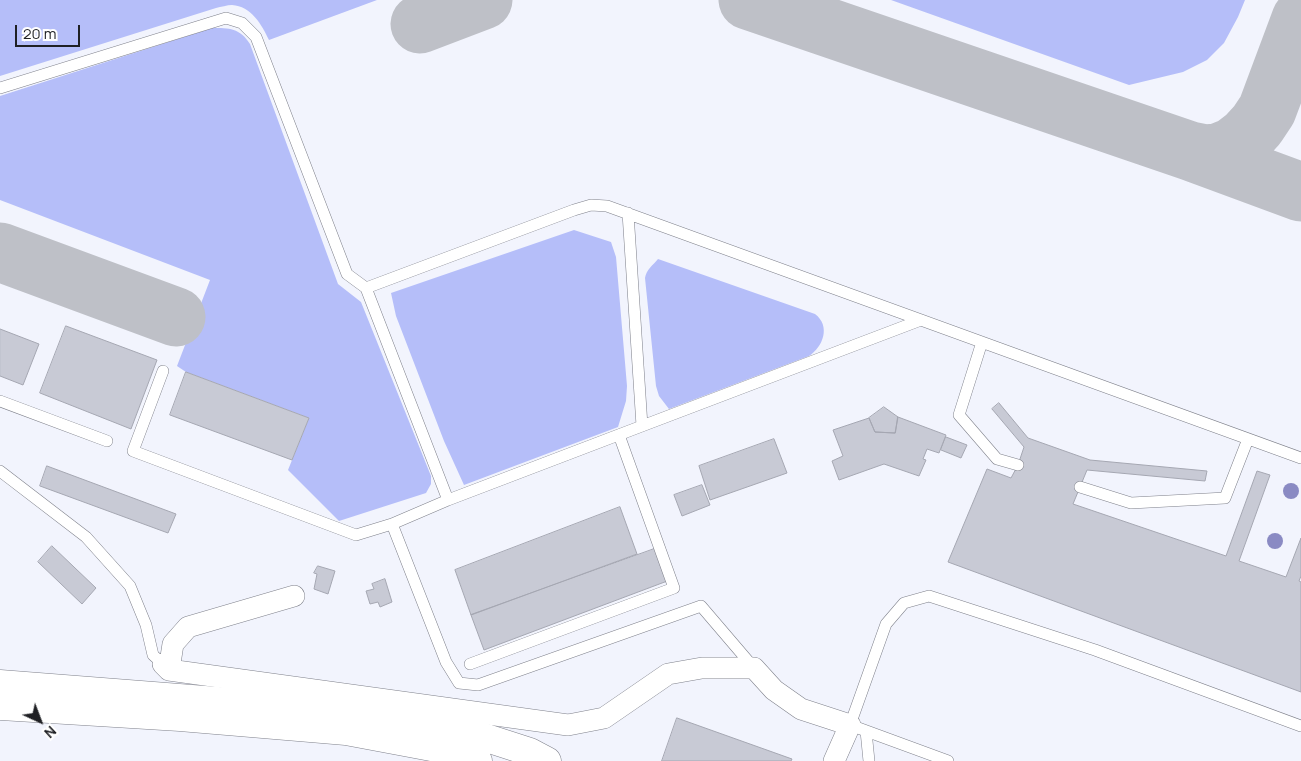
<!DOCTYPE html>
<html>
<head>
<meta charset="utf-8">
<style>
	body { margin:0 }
	#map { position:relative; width:1301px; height:761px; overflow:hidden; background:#f2f4fd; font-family:Manrope,sans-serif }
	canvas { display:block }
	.north { position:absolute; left:15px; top:696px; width:50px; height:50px; -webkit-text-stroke:4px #fff; paint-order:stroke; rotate:137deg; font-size:14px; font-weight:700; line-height:20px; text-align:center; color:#1f2024 }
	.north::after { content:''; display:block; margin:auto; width:18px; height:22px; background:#1f2024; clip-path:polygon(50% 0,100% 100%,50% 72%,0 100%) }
	.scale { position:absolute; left:15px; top:25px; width:65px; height:22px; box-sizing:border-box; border:2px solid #1f2024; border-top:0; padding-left:6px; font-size:15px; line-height:18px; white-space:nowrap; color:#1f2024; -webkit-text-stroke:4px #fff; paint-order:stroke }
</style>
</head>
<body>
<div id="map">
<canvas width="1301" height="761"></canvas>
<div class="north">N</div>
<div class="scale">20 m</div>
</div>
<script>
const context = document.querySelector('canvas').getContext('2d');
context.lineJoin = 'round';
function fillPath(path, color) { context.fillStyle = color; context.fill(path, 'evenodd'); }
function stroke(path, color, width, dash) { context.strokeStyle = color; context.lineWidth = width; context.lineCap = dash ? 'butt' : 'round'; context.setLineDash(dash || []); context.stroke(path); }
const green = new Path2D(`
	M0,0h377l-108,40c-7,-15 -18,-34 -37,-35 -5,0 -11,2 -16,3l-216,68z
	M891,0h354l-7,17 -14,26 -17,17 -24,12 -54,13z
	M212,28c17,0 28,0 38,16l88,240 23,18 70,174v8l-5,9 -87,28 -51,-51 21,-52 -123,-46 -9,-6 33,-86 -210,-80v-104z
	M574,230l37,12 5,15 11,129 -1,15 -8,26 -154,58 -20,-44 -48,-125 -5,-23z
	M658,259l157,55c16,12 8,33 -6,42l-140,53 -10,-13 -3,-10 -11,-108c1,-8 8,-13 13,-19z`);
const taxiway = new Path2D(`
	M748,0l442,151 111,41
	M420,24l63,-24
	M1190,151l15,3 13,-1 15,-6 13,-10 11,-12 10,-15 34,-91
	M0,252l176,65`);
const building = new Path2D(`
	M66,326l91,34 -26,69 -91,-36z
	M0,329l39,15 -16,41 -23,-9z
	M186,372l123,46 -17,42 -122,-45z
	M999,403l29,35 62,22 117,11 -2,10 -118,-11 -14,34 153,52 31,-85 13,4 -31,86 47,16 15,-39v38l-2,5 2,1v110l-353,-130 39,-93 24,9 7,-13 6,-18 -32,-38z
	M884,407l14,10 -3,16 -20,-1 -1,-2 -5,-12z
	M898,417l48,18 -7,18 -12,-4 -4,10 3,1 -7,16 -35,-12 -45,16 -7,-19 11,-5 -10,-26 36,-12 6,14 20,1z
	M946,437l21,8 -6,13 -20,-8z
	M774,439l13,34 -77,27 -11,-34z
	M47,466l129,48 -8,19 -128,-47z
	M702,485l8,20 -28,11 -8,-21z
	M620,507l17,47 -166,61 -16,-45z
	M52,546l44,42 -14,16 -44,-42z
	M657,548l13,32 -186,70 -13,-35z
	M318,566l17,5 -7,23 -14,-5 3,-15 -3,-1z
	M385,579l7,23 -12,5 -2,-5 -8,2 -4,-13 8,-2 -2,-5z
	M677,718l115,41 -1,2h-129z`);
const lane = new Path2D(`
	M0,88l226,-70 16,5 14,14 91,237 19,14 208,-78 17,-5 16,1 314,114 -279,106
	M366,288l82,212
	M921,320l380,138
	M982,342l-23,73 38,44 21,6
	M163,371l-30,80 223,84 36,-11 54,138 13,21 19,2 223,-79 53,62
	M0,401l107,40
	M0,471l86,66 44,49 16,39 7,30 10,9
	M1080,487l51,16 94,-5 23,-59
	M392,524l56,-24 194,-74 -14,-213
	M470,664l204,-76 -55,-153
	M866,731l3,30
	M948,761l-98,-36 36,-101 18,-21 25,-7 166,54 206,76`);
const street = new Path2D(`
	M163,664l6,6 399,55 36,-7 64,-44 34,-6h52l20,22 27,19 49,16 -16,36
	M169,670l4,-26 15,-17 106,-31`);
const highway = new Path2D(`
	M0,684l358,28 110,20 62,20 17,9
	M0,706l180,11 166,14 96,18 36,12`);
const trees = [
	[1291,491],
	[1275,541]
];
fillPath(green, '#b5bef9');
stroke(taxiway, '#bec0c7', 59);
fillPath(building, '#c8cad5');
stroke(building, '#a5a7b2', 1);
stroke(lane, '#7f818b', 12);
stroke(street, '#7f818b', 22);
stroke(highway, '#7f818b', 29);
stroke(lane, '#fff', 11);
stroke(street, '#fff', 21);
stroke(highway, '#fff', 28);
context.fillStyle = '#8a8ac3';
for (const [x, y] of trees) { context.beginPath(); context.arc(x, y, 8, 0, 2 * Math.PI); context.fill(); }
</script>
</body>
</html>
